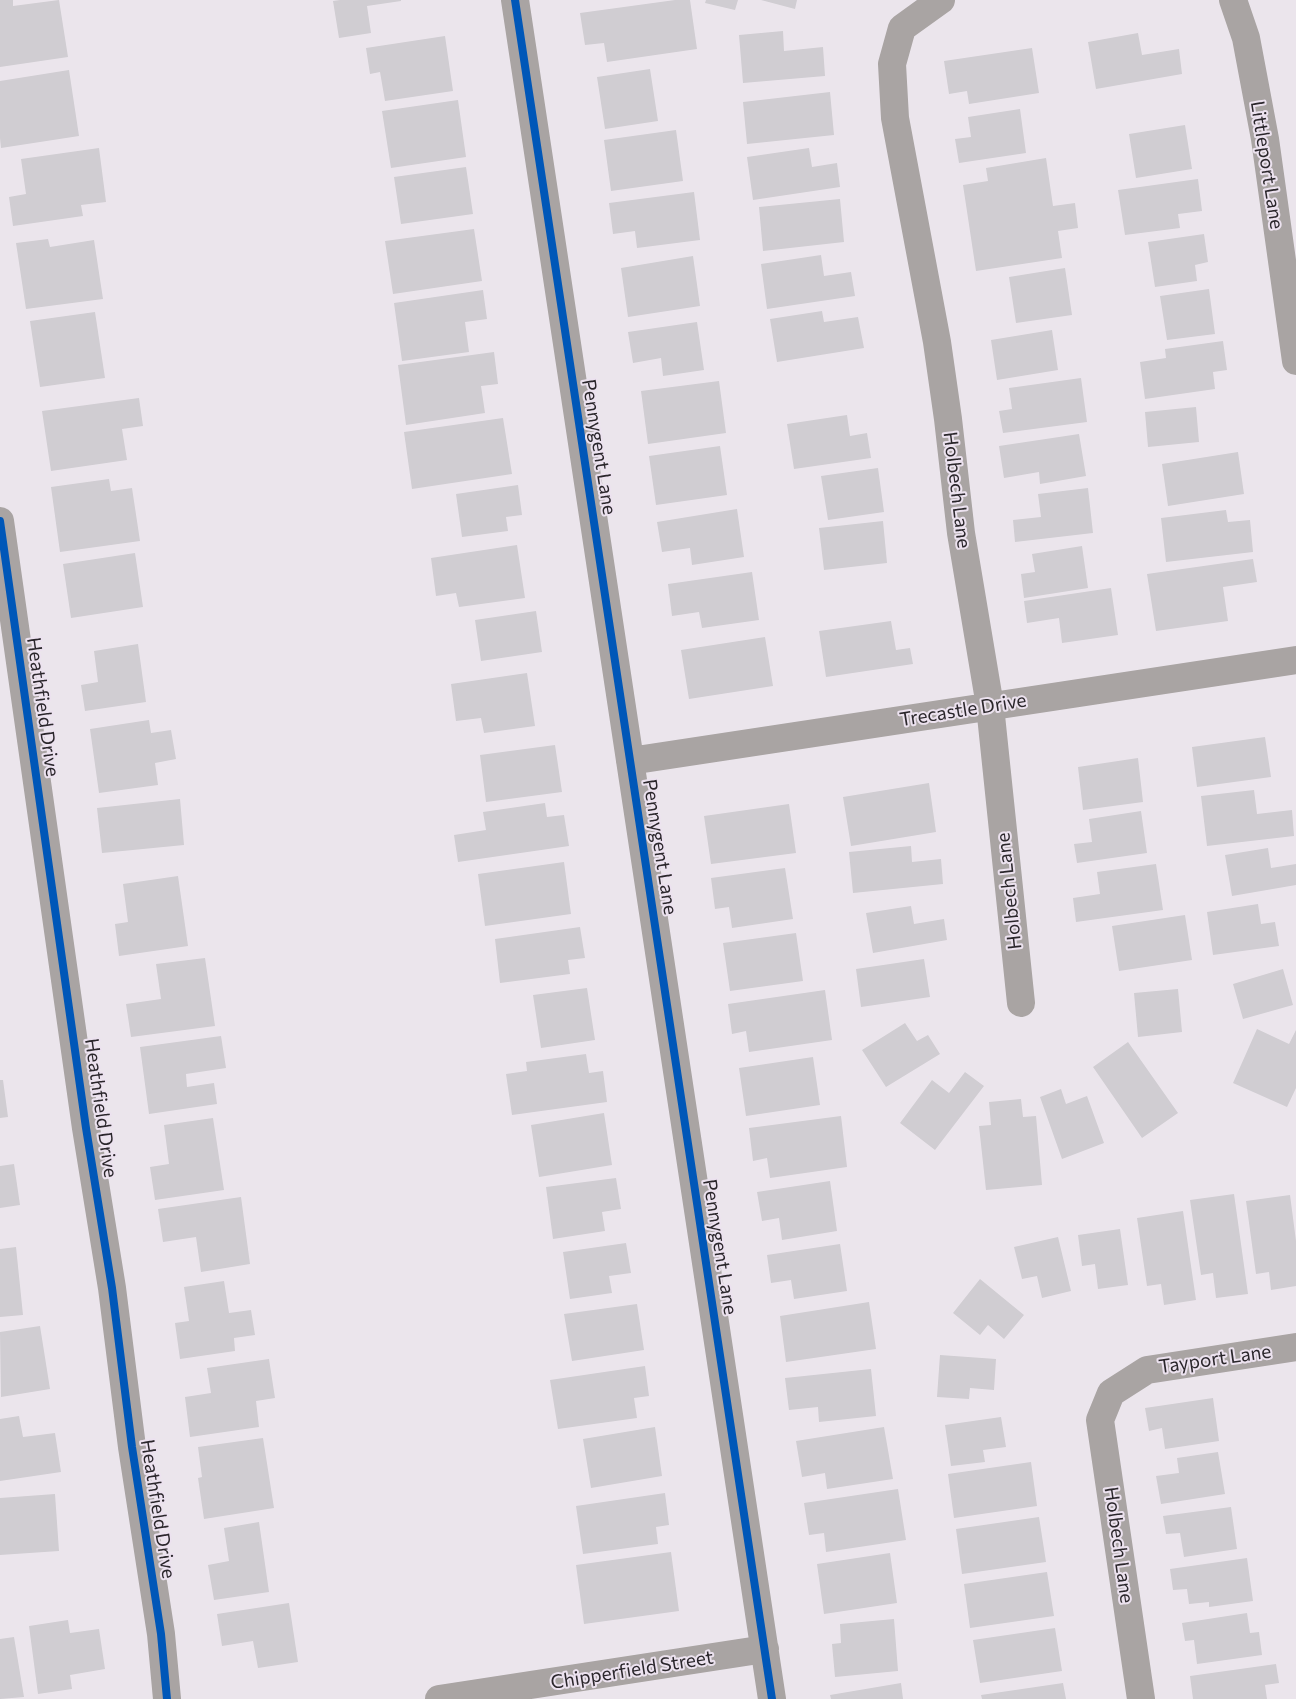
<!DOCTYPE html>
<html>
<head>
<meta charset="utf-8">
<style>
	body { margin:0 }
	canvas { display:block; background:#ebe5ec }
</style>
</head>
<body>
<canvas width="1296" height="1699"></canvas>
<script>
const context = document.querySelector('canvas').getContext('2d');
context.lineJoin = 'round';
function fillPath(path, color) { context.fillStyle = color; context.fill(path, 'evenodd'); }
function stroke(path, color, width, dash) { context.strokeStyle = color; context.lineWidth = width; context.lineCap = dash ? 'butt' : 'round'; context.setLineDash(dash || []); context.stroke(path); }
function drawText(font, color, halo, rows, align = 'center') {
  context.font = font + ' Commissioner,sans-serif'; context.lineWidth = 4; context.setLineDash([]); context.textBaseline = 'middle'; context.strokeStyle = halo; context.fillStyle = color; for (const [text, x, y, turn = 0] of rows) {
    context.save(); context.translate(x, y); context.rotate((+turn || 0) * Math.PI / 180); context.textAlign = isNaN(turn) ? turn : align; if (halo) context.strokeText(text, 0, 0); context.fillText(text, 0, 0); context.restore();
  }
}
const building = new Path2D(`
	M0,0h13v6l46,-6 9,57 -68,10z
	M340,0h61v1l-34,5 4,27 -32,5 -6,-37z
	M675,0h15l7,49 -90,13 -3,-19 -19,2 -5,-32z
	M706,0h32l-3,10 -30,-7z
	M761,0h36l-2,9z
	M783,31l1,20 39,-4 2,29 -82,7 -4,-48z
	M1138,33l4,22 37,-6 3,25 -86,15 -8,-47z
	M445,36l8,55 -68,10 -5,-29 -10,2 -4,-26z
	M1032,48l7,45 -70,11 -2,-13 -18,3 -5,-33z
	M650,69l8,52 -53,8 -8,-52z
	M69,70l10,66 -78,12 -1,-10v-57z
	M830,92l4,43 -87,9 -4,-42z
	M458,100l8,57 -75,11 -9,-57z
	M1020,109l6,44 -67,10 -4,-24 16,-2 -3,-20z
	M1185,125l7,44 -56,9 -7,-44z
	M676,130l7,51 -72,10 -7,-51z
	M99,148l7,54 -25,3 2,11 -70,10 -4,-29 17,-3 -5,-35z
	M809,148l3,19 25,-4 3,24 -87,13 -6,-43z
	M1046,158l7,48 22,-3 3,25 -20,3 4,27 -86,13 -13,-86 25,-4 -2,-13z
	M466,167l7,47 -72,10 -7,-47z
	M1198,179l4,32 -24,3 2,14 -55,7 -7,-45z
	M694,192l6,48 -63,8 -2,-17 -22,3 -4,-31z
	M840,199l4,43 -81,9 -4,-44z
	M474,229l8,52 -89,13 -8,-53z
	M1204,234l4,28 -13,3 2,16 -42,6 -7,-45z
	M48,239l2,8 44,-7 9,59 -77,10 -10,-66z
	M821,255l3,21 27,-4 4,24 -88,13 -6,-45z
	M693,256l7,50 -72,11 -7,-49z
	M1065,268l7,47 -56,8 -7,-46z
	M1209,289l6,45 -48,6 -7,-44z
	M483,290l4,29 -22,3 4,30 -67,9 -8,-58z
	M822,311l2,11 34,-5 6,31 -87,14 -7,-43z
	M95,312l10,66 -65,9 -10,-66z
	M697,322l7,48 -41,6 -2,-18 -28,5 -5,-31z
	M1052,330l6,40 -61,10 -6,-40z
	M1223,341l4,29 -14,2 2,17 -70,10 -5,-37 26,-4 -1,-9z
	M494,352l4,32 -17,2 4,27 -79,12 -8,-60z
	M1081,378l6,44 -84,11 -4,-22 13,-2 -3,-21z
	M719,381l7,52 -78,11 -7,-53z
	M139,398l4,28 -21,3 5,31 -76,11 -9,-60z
	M1196,407l3,35 -51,5 -3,-35z
	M847,415l3,21 17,-3 4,25 -77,11 -7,-45z
	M503,418l9,56 -100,15 -8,-57z
	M1079,434l7,42 -46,8 -1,-12 -35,6 -5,-32z
	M720,446l7,49 -71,10 -7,-49z
	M1238,452l6,42 -76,12 -6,-42z
	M878,468l6,44 -56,8 -7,-44z
	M109,479l2,12 21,-3 8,53 -80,11 -9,-65z
	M518,485l4,30 -16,2 2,14 -46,6 -6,-43z
	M1088,488l5,45 -78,9 -2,-22 28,-3 -3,-23z
	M737,509l7,48 -52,8 -2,-17 -28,4 -5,-30z
	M1226,510l2,12 22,-2 3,32 -87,10 -5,-44z
	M883,521l4,42 -63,7 -5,-42z
	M517,545l8,53 -66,9 -3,-14 -20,3 -5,-38z
	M1082,546l6,42 -64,10 -3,-24 14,-2 -3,-18z
	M135,553l8,54 -72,11 -8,-54z
	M1253,559l4,23 -34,5 5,34 -72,10 -9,-57z
	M752,572l7,48 -57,8 -3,-16 -27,4 -4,-32z
	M1111,588l7,47 -56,8 -3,-25 -32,5 -3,-22z
	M536,611l6,41 -61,9 -6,-41z
	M891,621l5,29 14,-2 3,16 -87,13 -7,-46z
	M765,637l8,49 -84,13 -8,-49z
	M138,644l8,58 -61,9 -4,-26 17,-3 -4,-31z
	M527,673l8,53 -51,7 -3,-15 -25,3 -5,-37z
	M149,720l2,13 20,-3 5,29 -21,4 3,22 -59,8 -9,-64z
	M1265,737l6,40 -74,10 -5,-40z
	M555,745l7,47 -76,10 -6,-47z
	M1138,758l5,44 -60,8 -5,-43z
	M929,783l7,49 -85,14 -8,-49z
	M1254,790l3,24 35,-4 2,26 -87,10 -6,-50z
	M180,799l4,46 -82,8 -5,-45z
	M545,803l2,14 17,-2 5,31 -111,16 -4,-27 32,-5 -3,-18z
	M789,804l7,49 -85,11 -7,-48z
	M1141,811l6,42 -70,10 -3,-19 18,-2 -3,-23z
	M911,846l1,16 29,-3 2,25 -90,9 -4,-41z
	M1268,848l3,20 25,-4v21l-64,11 -7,-41z
	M564,862l7,52 -86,12 -7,-52z
	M1156,864l7,46 -87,12 -3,-24 27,-4 -3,-22z
	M785,868l8,51 -61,9 -3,-21 -14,2 -4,-31z
	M178,876l10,70 -69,10 -4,-32 13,-2 -5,-38z
	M1258,904l3,20 14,-2 4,24 -66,9 -6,-43z
	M911,906l3,18 30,-5 3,21 -74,13 -7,-40z
	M1185,915l7,45 -73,11 -7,-45z
	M580,927l5,31 -17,2 2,14 -70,9 -5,-44z
	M796,933l7,48 -73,10 -7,-48z
	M205,958l10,68 -84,11 -5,-33 35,-5 -5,-35z
	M924,959l6,38 -69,10 -5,-38z
	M1283,969l10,36 -50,14 -10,-35z
	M587,988l8,52 -54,8 -8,-53z
	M1178,989l4,43 -44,5 -4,-44z
	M825,990l7,50 -83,12 -3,-21 -14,3 -4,-30z
	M905,1023l12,18 11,-6 12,19 -54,33 -24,-37z
	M1257,1029l32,15 7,-14v58l-9,19 -54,-24z
	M221,1036l5,32 -40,6 1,13 27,-4 3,21 -68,10 -9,-67z
	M1128,1042l50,71 -36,25 -49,-71z
	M586,1054l3,19 14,-2 4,31 -95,13 -6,-41 21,-3 -1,-9z
	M813,1057l7,48 -74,11 -7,-48z
	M965,1072l19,14 -49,64 -35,-27 32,-43 17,13z
	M0,1080h3l5,37 -8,1z
	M1061,1089l5,15 21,-8 17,47 -42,16 -22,-62z
	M1021,1099l2,18 13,-1 6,69 -56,5 -7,-64 12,-1 -2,-23z
	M604,1113l8,52 -73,12 -8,-52z
	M841,1116l6,51 -77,11 -3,-20 -14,3 -4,-33z
	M213,1118l11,72 -69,10 -5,-33 19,-3 -5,-39z
	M14,1164l6,41 -20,3v-42z
	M616,1178l5,31 -19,3 3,19 -52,8 -7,-52z
	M830,1181l7,50 -55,9 -3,-22 -17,3 -5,-29z
	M1234,1194l14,100 -32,4 -3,-25 -12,2 -11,-75z
	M1290,1195l6,46v45l-25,4 -2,-18 -13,2 -10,-73z
	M241,1197l9,67 -49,8 -5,-35 -33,5 -5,-33z
	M1183,1211l13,89 -32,5 -3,-21 -14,2 -10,-68z
	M1120,1229l8,56 -30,4 -3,-25 -13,2 -4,-31z
	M1058,1237l13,54 -29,7 -5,-22 -15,3 -8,-32z
	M626,1243l5,30 -22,3 3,17 -42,6 -7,-47z
	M840,1244l7,47 -53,8 -3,-19 -20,3 -4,-28z
	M16,1247l7,68 -23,2v-68z
	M980,1279l44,36 -20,24 -16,-14 -8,10 -27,-22z
	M224,1281l5,32 22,-3 4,25 -21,3 1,13 -55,8 -5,-36 14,-2 -5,-34z
	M869,1302l7,47 -90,13 -6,-46z
	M637,1304l7,46 -72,11 -8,-47z
	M40,1326l10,63 -49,8 -1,-65z
	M940,1355l56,4 -2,31 -24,-2 -1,11 -32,-2z
	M269,1359l6,39 -19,3 3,26 -69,10 -5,-40 26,-4 -4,-25z
	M645,1366l4,30 -15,2 3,20 -79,11 -8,-49z
	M871,1369l5,47 -57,6 -1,-15 -29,3 -4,-32z
	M1213,1398l6,43 -54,8 -3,-21 -13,3 -4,-23z
	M19,1416l4,21 32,-4 6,39 -61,9v-62z
	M1001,1417l5,30 -23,3 2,12 -34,4 -6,-41z
	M655,1427l7,49 -71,12 -8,-49z
	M884,1427l9,52 -66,10 -2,-16 -23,4 -6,-36z
	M263,1438l11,70 -70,11 -6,-41 4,-1 -4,-30z
	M1218,1452l7,42 -64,10 -5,-28 23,-3 -2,-15z
	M1031,1462l6,44 -83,12 -6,-44z
	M898,1489l8,51 -80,12 -2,-19 -15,2 -5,-32z
	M665,1493l4,32 -13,2 2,17 -75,10 -7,-48z
	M55,1494l4,57 -59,4v-57z
	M1231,1507l6,42 -53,8 -4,-24 -14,1 -3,-18z
	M1039,1517l7,45 -84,12 -6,-45z
	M259,1522l10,70 -55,8 -6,-35 21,-4 -5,-33z
	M671,1552l8,59 -95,13 -8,-59z
	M890,1553l7,50 -73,11 -7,-50z
	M1247,1558l6,43 -44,6v-5l-20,2 -2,-15 -14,1 -3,-21z
	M1047,1572l7,44 -84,12 -6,-44z
	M289,1603l9,59 -40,6 -5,-27 -31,5 -5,-32z
	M1247,1613l3,20 9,-1 3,23 -65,9 -3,-24 -9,1 -3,-18z
	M894,1619l4,52 -63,6 -3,-33 9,-1 -1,-19z
	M68,1620l2,13 29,-4 6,40 -35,6 2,14 -34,5 -9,-68z
	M1055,1628l7,43 -82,12 -7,-43z
	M14,1637l10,60 -24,2v-60z
	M1276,1664l3,19 -14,2 2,14h-74l-3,-23z
	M901,1683l2,16h-72l-1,-4z
	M1063,1683l3,16h-84l-1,-4z`);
const minor = new Path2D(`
	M515,0l257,1699
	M941,0l-39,28 -10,36 3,54 42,224 11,77 13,114 29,173 31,297
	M1233,0l13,38 19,101 31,222
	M0,521l86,607 26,160 20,159 29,187 6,65
	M630,761l666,-101
	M439,1699l326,-50
	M1141,1699l-41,-279 11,-27 36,-23 149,-23`);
const cycleway = new Path2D(`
	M515,0l257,1699
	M0,521l86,607 26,160 20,159 29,187 6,65`);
const streetNames = [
	["Littleport Lane",1267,165,81],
	["Pennygent Lane",599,447,81],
	["Holbech Lane",957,490,83],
	["Heathfield Drive",43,707,82],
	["Trecastle Drive",963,710,-9],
	["Pennygent Lane",660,847,81],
	["Holbech Lane",1009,891,-96],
	["Heathfield Drive",101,1108,82],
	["Pennygent Lane",720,1247,81],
	["Tayport Lane",1215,1359,-8],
	["Heathfield Drive",158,1509,81],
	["Holbech Lane",1119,1545,82],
	["Chipperfield Street",632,1670,-9]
];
fillPath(building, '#d0cdd2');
stroke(minor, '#a9a4a3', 28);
stroke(cycleway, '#0057b8', 8);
drawText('19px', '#2a262b', '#ece2ef', streetNames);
</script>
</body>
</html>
